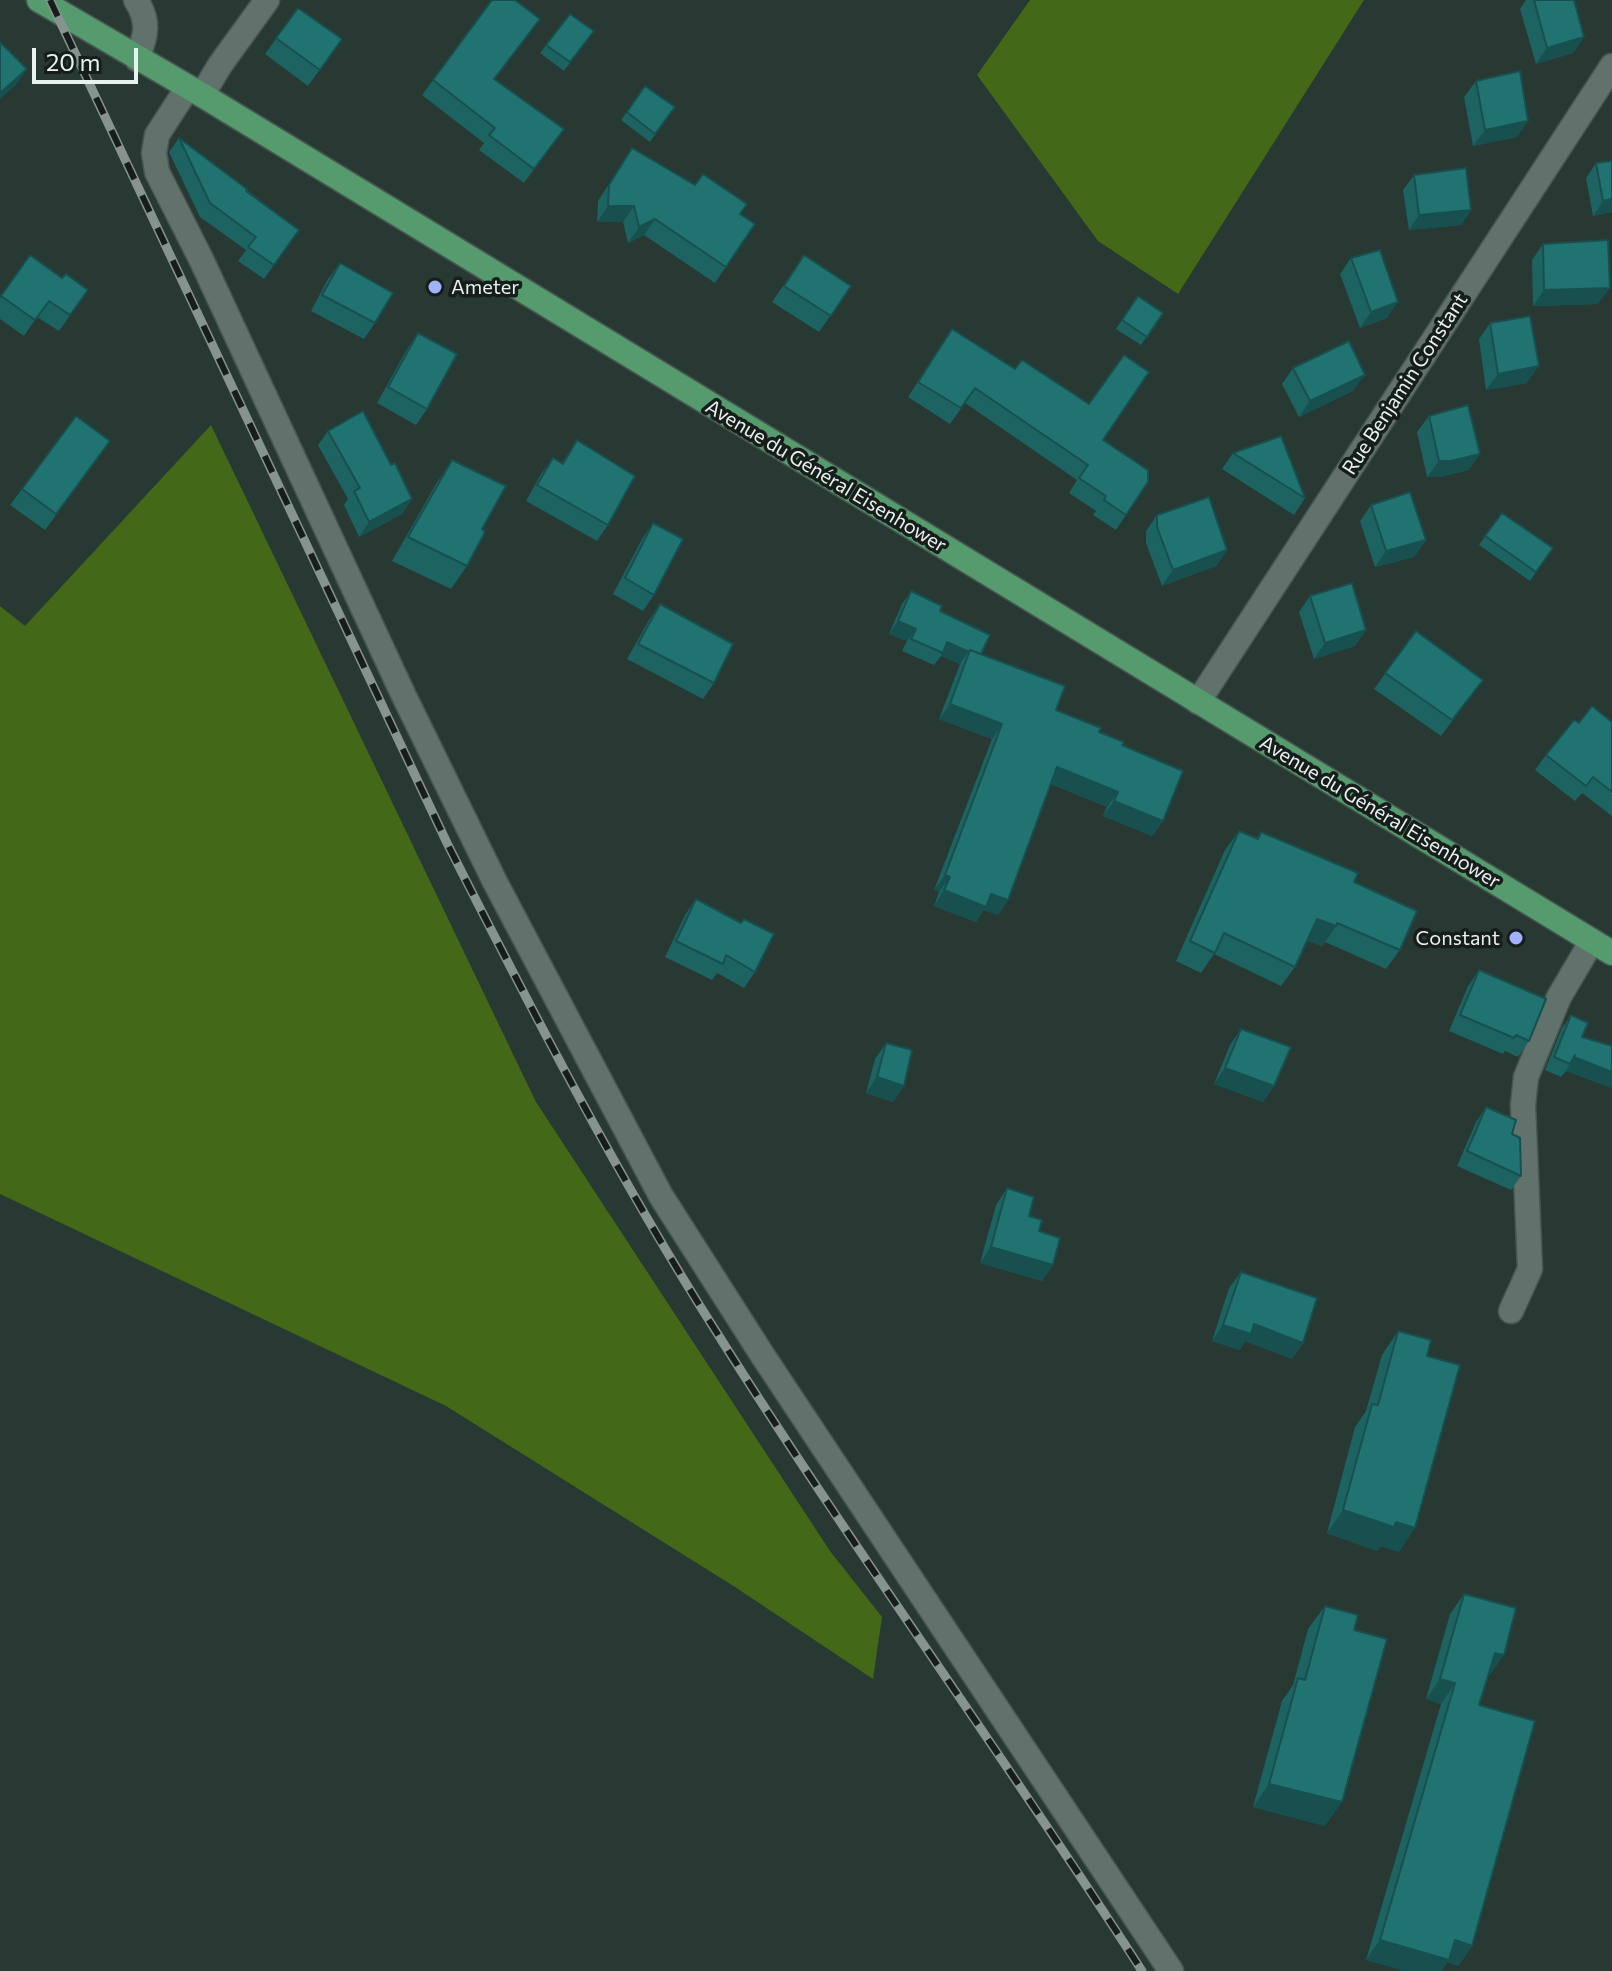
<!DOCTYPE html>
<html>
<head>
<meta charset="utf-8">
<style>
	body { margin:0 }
	#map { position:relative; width:1612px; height:1971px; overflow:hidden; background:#283832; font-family:Commissioner,sans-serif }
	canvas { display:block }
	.scale { position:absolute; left:32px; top:48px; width:106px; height:36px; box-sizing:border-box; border:4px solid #e8f2ee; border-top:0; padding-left:10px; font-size:24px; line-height:28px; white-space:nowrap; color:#e8f2ee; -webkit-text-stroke:6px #161d1b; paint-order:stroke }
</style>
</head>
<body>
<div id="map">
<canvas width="1612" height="1971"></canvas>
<div class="scale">20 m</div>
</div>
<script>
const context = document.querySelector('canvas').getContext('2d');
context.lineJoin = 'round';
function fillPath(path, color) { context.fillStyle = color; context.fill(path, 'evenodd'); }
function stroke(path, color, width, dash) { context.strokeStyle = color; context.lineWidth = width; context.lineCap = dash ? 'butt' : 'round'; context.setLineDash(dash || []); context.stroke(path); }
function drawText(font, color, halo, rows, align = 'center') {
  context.font = font + ' Commissioner,sans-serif'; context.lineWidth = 7; context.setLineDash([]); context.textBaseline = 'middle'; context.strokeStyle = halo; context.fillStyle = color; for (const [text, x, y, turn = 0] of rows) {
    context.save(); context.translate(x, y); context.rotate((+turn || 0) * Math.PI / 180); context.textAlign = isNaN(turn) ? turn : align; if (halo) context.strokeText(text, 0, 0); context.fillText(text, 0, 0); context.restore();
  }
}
const green = new Path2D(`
	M1030,0h334l-186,294 -80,-53 -121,-166z
	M211,425l325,677 294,449 52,66 -9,62 -138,-92 -289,-181 -446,-212v-588l25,20z`);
const minor = new Path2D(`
	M136,0c14,22 10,36 1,59
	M188,87l-31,48 -3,18 3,19 44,87 202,435 92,188 166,314 102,160 408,615
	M202,95l18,-30 47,-65
	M1198,702l414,-636
	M1511,1311l19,-42 -7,-164 3,-28 33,-80 33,-56`);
const major = new Path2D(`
	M39,0l163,95 1410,858`);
const rail = new Path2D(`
	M50,0l397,843c84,166 170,333 270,490 136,216 287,423 425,638`);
const wall = new Path2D(`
	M492,0l38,33 -35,46 69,50 -40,54 -45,-33 5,-7 -62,-48z
	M1526,0h48l10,37 -11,16 -37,11 -16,-55z
	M298,8l44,31 -34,47 -43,-32z
	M570,14l24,17 -30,40 -24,-18z
	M1476,81l41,56 -44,9 -9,-49z
	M645,86l30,21 -25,35 -29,-22z
	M179,138l120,92 -35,49 -26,-18 8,-11 -46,-33 -31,-65z
	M632,148l123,76 -40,59 -71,-48 -16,8 -5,-21h-26l1,-21z
	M1612,161v51l-19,4 -7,-38 10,-15z
	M1414,175l57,35 -10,15 -52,5 -6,-40z
	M1543,244l55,60 -65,2 -1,-46z
	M30,255l32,23 26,12 -29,41 -22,-14 -13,19 -24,-17v-21z
	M804,255l47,31 -32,46 -47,-30z
	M1351,258l36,60 -27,10 -20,-54z
	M340,263l35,60 -11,16 -53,-28 17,-32z
	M1138,296l25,17 -22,32 -25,-16z
	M1490,323l37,60 -41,7 -7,-51z
	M952,329l151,111 45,42 -32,48 -23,-15 3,-4 -27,-18 8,-13 -112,-77 -15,21 -42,-27z
	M418,333l9,76 -11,16 -39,-22 30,-54z
	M1293,368l60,23 -54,26 -17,-33z
	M1429,416l40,54 -29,7h-13l-10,-45z
	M328,431l63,34 21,34 -10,15 -43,23 -15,-32 4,-6 -30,-54z
	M577,440l31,85 -11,16 -71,-40 15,-27 12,-16 9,5z
	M1233,453l72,45 -11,17 -72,-46z
	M99,457l-54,73 -35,-25 12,-16z
	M452,460l30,69 -15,37 -16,23 -59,-28 44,-77z
	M1371,505l55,35 -12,17 -39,10 -15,-46z
	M1502,513l51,35 -23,33 -51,-36z
	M1157,515l70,35 -11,16 -54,20 -16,-43v-12z
	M653,523l1,72 -11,16 -30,-17 29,-55z
	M911,591l29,20 41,43 75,56 66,35 41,76 -11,15 -49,-20 4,-9 -56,-23 -43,116 -10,15 -14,-5 -8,12 -42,-16 5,-14 -5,-2 58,-151 -53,-20 21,-55 -19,-8 -7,9 -32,-14 5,-10 -18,-7 13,-30z
	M1310,596l56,34 -11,16 -41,13 -15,-47z
	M660,604l54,79 -11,16 -76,-40 22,-39z
	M1416,631l67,49 -42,56 -67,-47z
	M1612,722v94l-30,-23 -7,8 -40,-31 11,-15 33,-32z
	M1239,831l18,7 4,-6 93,50 46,68 -14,19 -61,-27 -3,4 -15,-6 -12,27 -14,19 -67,-32 -13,19 -25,-12 49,-111z
	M696,899l59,73 -11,16 -27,-15 -5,7 -47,-23 20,-42z
	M1479,970l50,71 -11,16 -13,-6 -2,3 -54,-23 19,-45z
	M1571,1015l11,22 30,9v42l-46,-17 -5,6 -16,-7 17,-42z
	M1241,1029l33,57 -11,16 -49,-18 16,-39z
	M886,1043l18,43 -11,16 -27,-9 9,-34z
	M1486,1107l26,27 9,42 -10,14 -54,-24 19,-44z
	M1007,1188l22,28 10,15 3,50 -62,-18 16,-58z
	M1241,1272l62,71 -11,16 -47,-18 -5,9 -28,-9 17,-53z
	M1398,1331l29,25 -28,196 -18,-6 -4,5 -50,-18 28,-106 11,-16 16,-56z
	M1464,1594l26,81h-2l-9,30 -7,241 -14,20 -10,-4 -82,-2 75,-256 -15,-5 24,-85z
	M1325,1606l29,24 -29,196 -72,-19 29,-106 11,-16 15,-56z`);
const shadedWall = new Path2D(`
	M1584,37l-11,16 -37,11 11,-16z
	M27,69l-11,16 -16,14v-6z
	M1528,121l-11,16 -44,9 12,-16z
	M1612,199v13l-19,4 10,-15z
	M608,206h26l-11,16h-26z
	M1471,210l-10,15 -52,5 10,-15z
	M655,219l-11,16 -16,8 11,-16z
	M1610,288l-12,16 -65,2 11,-16z
	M1398,302l-11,16 -27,10 11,-16z
	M1539,366l-12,17 -41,7 12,-16z
	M1365,375l-12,16 -54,26 11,-16z
	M1480,454l-11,16 -29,7h-13l12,-16z
	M412,499l-10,15 -43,23 10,-15z
	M1426,540l-12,17 -39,10 11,-16z
	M1227,550l-11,16 -54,20 11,-16z
	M898,621l18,8 -9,12 -18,-7z
	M1366,630l-11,16 -41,13 11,-16z
	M947,642l21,10 -8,12 -19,-8z
	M950,704l52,20 -10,15 -53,-20z
	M1057,767l61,25 -11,15 -60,-25z
	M1114,801l49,20 -11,15 -49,-20z
	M945,875l5,2 -11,15 -5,-2z
	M944,890l47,4 17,6 -10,15 -14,-5 -8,12 -42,-16z
	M1317,919l19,7 -14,20 -19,-8z
	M1574,1057l38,15v16l-46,-17z
	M1225,1068l49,18 -11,16 -49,-18z
	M877,1077l27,9 -11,16 -27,-9z
	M991,1247l62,18 -11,16 -62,-18z
	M1254,1324l49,19 -11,16 -47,-18 -5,9 -28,-9 11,-16z
	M1343,1510l53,12 19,6 -16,24 -18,-6 -4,5 -50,-18z
	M1495,1653l9,2 -14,20 -9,-2z
	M1440,1679l15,4 -14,21 -15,-5z
	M1269,1784l73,18 -17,24 -72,-19z
	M1380,1940h75l17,6 -14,20 -10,-4 -6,9h-38l-38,-11z`);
const building = new Path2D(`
	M492,0h23l25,19 -46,60 70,50 -30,40 -45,-34 6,-7 -62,-48z
	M1534,0h40l10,37 -37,11z
	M298,8l44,31 -22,31 -44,-32z
	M570,14l24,17 -24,31 -24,-17z
	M0,42l27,27 -27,24z
	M1520,71l8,50 -43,9 -9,-49z
	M645,86l30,21 -20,27 -28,-22z
	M179,138l68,51 -1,2 53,39 -25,35 -26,-18 8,-10 -46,-34z
	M632,148l63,37 8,-11 44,30 -7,10 15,10 -29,43 -71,-48 -16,8 -5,-21h-26l1,-21z
	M1612,161v38l-9,2 -7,-38z
	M1466,168l5,42 -52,5 -5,-40z
	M1608,240l2,48 -66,2 -1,-46z
	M1380,250l18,52 -27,10 -20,-54z
	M30,255l32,23 4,-4 22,16 -18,25 -21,-14 -14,19 -34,-24z
	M804,255l47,31 -20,30 -47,-30z
	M340,263l53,30 -18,30 -53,-28z
	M1138,296l25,17 -16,24 -25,-17z
	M1530,316l9,50 -41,8 -8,-51z
	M952,329l63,40 7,-9 67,44 35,-49 25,17 -46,68 45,30v12l-22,33 -22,-15 2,-4 -27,-18 9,-13 -113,-77 -14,20 -43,-26z
	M418,333l39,21 -30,55 -39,-22z
	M1349,341l16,34 -55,26 -17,-33z
	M1468,405l12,49 -29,7h-12l-10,-45z
	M363,411l28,54 4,-2 17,36 -43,23 -15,-31 6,-3 -32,-57z
	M76,416l34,25 -54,73 -34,-25z
	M1281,436l24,62 -72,-45z
	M577,440l58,36 -27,49 -71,-40 16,-27 10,6z
	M452,460l54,26 -24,43 3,3 -18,34 -59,-29z
	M1410,492l16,48 -40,11 -15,-46z
	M1209,497l18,53 -54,20 -16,-43v-12z
	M1502,513l51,35 -17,24 -51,-36z
	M653,523l30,16 -29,56 -29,-17z
	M1352,583l14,47 -41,13 -15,-47z
	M911,591l31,15 -2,5 50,24 -9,19 -11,-4 -1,2 -22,-10 -4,11 -32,-14 5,-10 -18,-8z
	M660,604l73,40 -19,39 -76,-39z
	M1416,631l67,49 -31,40 -67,-47z
	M970,650l95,36 -9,24 45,18 -2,4 25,10 -2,3 61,26 -20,50 -49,-20 4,-9 -61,-25 -49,133 -17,-6 -5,13 -42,-17 6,-13 -5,-2 57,-151 -52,-20z
	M1592,706l20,16v70l-19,-15 -7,9 -40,-31 28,-35 5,3z
	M1239,831l19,8 3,-7 97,41 -4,9 63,29 -17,39 -63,-27 -1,3 -19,-7 -22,48 -71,-34 -9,20 -25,-12z
	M696,899l45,24 3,-4 30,15 -19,38 -29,-17 -3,9 -47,-23z
	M1479,970l67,29 -17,42 -13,-6 -2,3 -54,-23z
	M1571,1015l17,8 -6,14 30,9v26l-38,-15 1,-2 -5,9 -16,-7z
	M1241,1029l50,18 -17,39 -49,-18z
	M886,1043l26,7 -8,36 -27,-9z
	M1486,1107l30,13 -4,14 8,4 1,38 -54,-25z
	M1007,1188l27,9 -5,19 13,4 -3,11 21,7 -7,27 -62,-18z
	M1241,1272l76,26 -14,45 -49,-19 -3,10 -28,-9z
	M1398,1331l33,9 -4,16 33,9 -45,163 -19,-6 -2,5 -51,-17 29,-106 6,1z
	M1464,1594l52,14 -12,47 -9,-2 -16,52 56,16 -63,225 -17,-6 -6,20 -69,-20 75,-257 -15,-4z
	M1325,1606l33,9 -4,15 33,9 -45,163 -73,-18 29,-106 7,2z`);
const markers = [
	[435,287,8,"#a3b2fd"],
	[1516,938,8,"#a3b2fd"]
];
const poiNames = [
	["Ameter",451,287],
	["Constant",1500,938,"right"]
];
const streetNames = [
	["Rue Benjamin Constant",1405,384,-57],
	["Avenue du Général Eisenhower",826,476,31],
	["Avenue du Général Eisenhower",1380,812,31]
];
fillPath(green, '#436818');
stroke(minor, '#485651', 27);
stroke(major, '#485651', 27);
stroke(minor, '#60726b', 24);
stroke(major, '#559b6e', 24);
stroke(rail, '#86938e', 9);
stroke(rail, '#161d1b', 6, [18]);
fillPath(wall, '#1c6361');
fillPath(shadedWall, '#17504f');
fillPath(building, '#217371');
stroke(building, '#17504f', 2);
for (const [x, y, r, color] of markers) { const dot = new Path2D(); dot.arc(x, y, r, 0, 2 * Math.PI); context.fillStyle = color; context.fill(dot); stroke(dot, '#161d1b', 3); }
drawText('20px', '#e8f2ee', '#161d1b', poiNames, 'left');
drawText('20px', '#e8f2ee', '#161d1b', streetNames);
</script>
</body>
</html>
